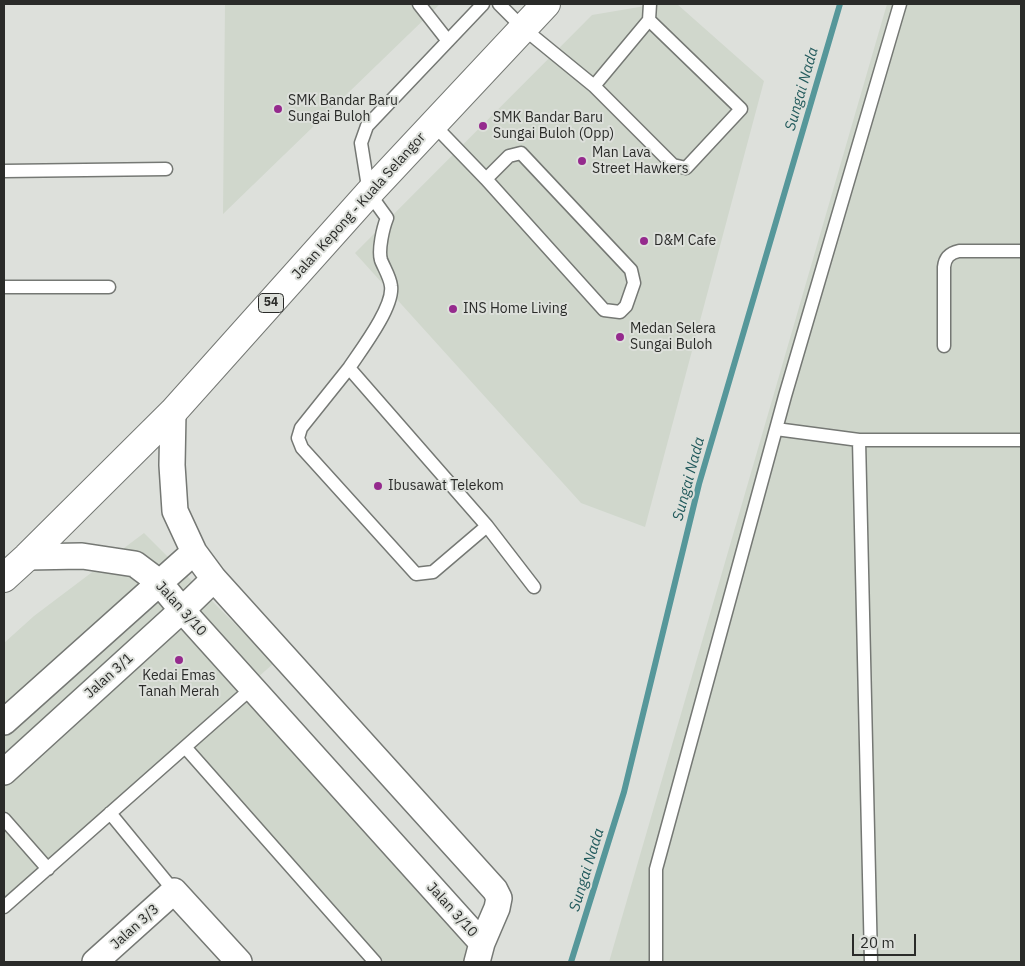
<!DOCTYPE html>
<html>
<head>
<meta charset="utf-8">
<style>
	body { margin:0 }
	#map { position:relative; width:1025px; height:966px; overflow:hidden; background:#dde0db; font-family:"IBM Plex Sans",sans-serif }
	canvas { display:block }
	.frame { position:absolute; inset:0; border:5px solid #2a2b29; pointer-events:none }
	.scale { position:absolute; left:852px; top:934px; width:64px; height:22px; box-sizing:border-box; border:2px solid #2a2b29; border-top:0; padding-left:6px; font-size:15px; line-height:18px; white-space:nowrap; color:#2a2b29; -webkit-text-stroke:4px #dde0db; paint-order:stroke }
</style>
</head>
<body>
<div id="map">
<canvas width="1025" height="966"></canvas>
<div class="frame"></div>
<div class="scale">20 m</div>
</div>
<script>
const context = document.querySelector('canvas').getContext('2d');
context.lineJoin = 'round';
function fillPath(path, color) { context.fillStyle = color; context.fill(path, 'evenodd'); }
function stroke(path, color, width, dash) { context.strokeStyle = color; context.lineWidth = width; context.lineCap = dash ? 'butt' : 'round'; context.setLineDash(dash || []); context.stroke(path); }
function drawText(font, color, halo, rows, align = 'center') {
  context.font = font + ' "IBM Plex Sans",sans-serif'; context.lineWidth = 4; context.setLineDash([]); context.textBaseline = 'middle'; context.strokeStyle = halo; context.fillStyle = color; for (const [text, x, y, turn = 0] of rows) {
    context.save(); context.translate(x, y); context.rotate((+turn || 0) * Math.PI / 180); context.textAlign = isNaN(turn) ? turn : align; if (halo) context.strokeText(text, 0, 0); context.fillText(text, 0, 0); context.restore();
  }
}
const built = new Path2D(`
	M225,4h215l-217,210z
	M657,4h20l87,77 -119,446 -64,-24 -226,-250 237,-238z
	M887,4h134v958h-412z
	M144,533l130,130 -270,240v-260l30,-27z
	M249,698l224,246 -5,18h-86l-188,-214z`);
const stream = new Path2D(`
	M571,962l53,-170 75,-308 141,-480`);
const lane = new Path2D(`
	M419,4l29,37
	M483,4l-116,122 -6,17 8,50 18,25c-4,10 -9,32 -6,42 3,8 9,17 10,26 3,21 -30,64 -42,82l138,158 47,61
	M499,4l24,24 71,58 79,79 13,3 55,-59 -92,-89
	M594,86l55,-66 1,-16
	M433,124l53,55 118,131 16,2 6,-6 8,-23 -3,-13 -110,-117 -12,3 -23,23
	M4,171l162,-2
	M4,287h105
	M944,346v-79c1,-10 6,-14 15,-16h62
	M349,368l-48,60 -3,10 4,10 114,126 17,-2 54,-46
	M776,429l83,11h162
	M859,440l12,522
	M185,747l190,215
	M110,813l64,78
	M4,819l44,50
	M4,907l249,-220
	M656,962v-93l129,-473 115,-392`);
const street = new Path2D(`
	M173,412l-1,53 3,46 19,41 20,27 281,311 4,8 -2,10 -15,35 -5,19
	M27,557l55,-1 53,8 24,18 23,28 300,333
	M4,722l190,-170
	M4,772l178,-162 32,-31
	M95,962l79,-71 65,71`);
const highway = new Path2D(`
	M4,578l23,-21 146,-145 196,-219 177,-189`);
const markers = [
	[278,109,5,"#952a8d"],
	[483,126,5,"#952a8d"],
	[582,161,5,"#952a8d"],
	[644,241,5,"#952a8d"],
	[453,309,5,"#952a8d"],
	[620,337,5,"#952a8d"],
	[378,486,5,"#952a8d"],
	[179,660,5,"#952a8d"]
];
const shields = [
	[271,303,25]
];
const shieldNames = [
	["54",271,303]
];
const poiNames = [
	["SMK Bandar Baru",288,101],
	["Sungai Buloh",288,117],
	["SMK Bandar Baru",493,118],
	["Sungai Buloh (Opp)",493,134],
	["Man Lava",592,153],
	["Street Hawkers",592,169],
	["D&M Cafe",654,241],
	["INS Home Living",463,309],
	["Medan Selera",630,329],
	["Sungai Buloh",630,345],
	["Ibusawat Telekom",388,486],
	["Kedai Emas",179,676,"center"],
	["Tanah Merah",179,692,"center"]
];
const streetNames = [
	["Jalan Kepong - Kuala Selangor",359,206,-48],
	["Jalan 3/10",181,609,48],
	["Jalan 3/1",109,676,-42],
	["Jalan 3/10",452,910,48],
	["Jalan 3/3",135,927,-42]
];
const waterNames = [
	["Sungai Nada",802,89,-74],
	["Sungai Nada",689,479,-75],
	["Sungai Nada",587,870,-73]
];
fillPath(built, '#d0d7cc');
stroke(stream, '#56979a', 6);
stroke(lane, '#757874', 15);
stroke(street, '#757874', 28);
stroke(highway, '#757874', 30);
stroke(lane, '#fff', 12);
stroke(street, '#fff', 25);
stroke(highway, '#fff', 28);
for (const [x, y, r, color] of markers) { const dot = new Path2D(); dot.arc(x, y, r, 0, 2 * Math.PI); context.fillStyle = color; context.fill(dot); stroke(dot, '#dde0db', 2); }
for (const [x, y, w] of shields) { const box = new Path2D(); box.roundRect(x - w / 2, y - 9.5, w, 19, 4); context.fillStyle = '#dde0db'; context.fill(box); stroke(box, '#2a2b29', 1); }
drawText('bold 12px', '#2a2b29', null, shieldNames);
drawText('14px', '#2a2b29', '#dde0db', poiNames, 'left');
drawText('14px', '#2a2b29', '#dde0db', streetNames);
drawText('italic 15px', '#225a5c', '#dde0db', waterNames);
</script>
</body>
</html>
